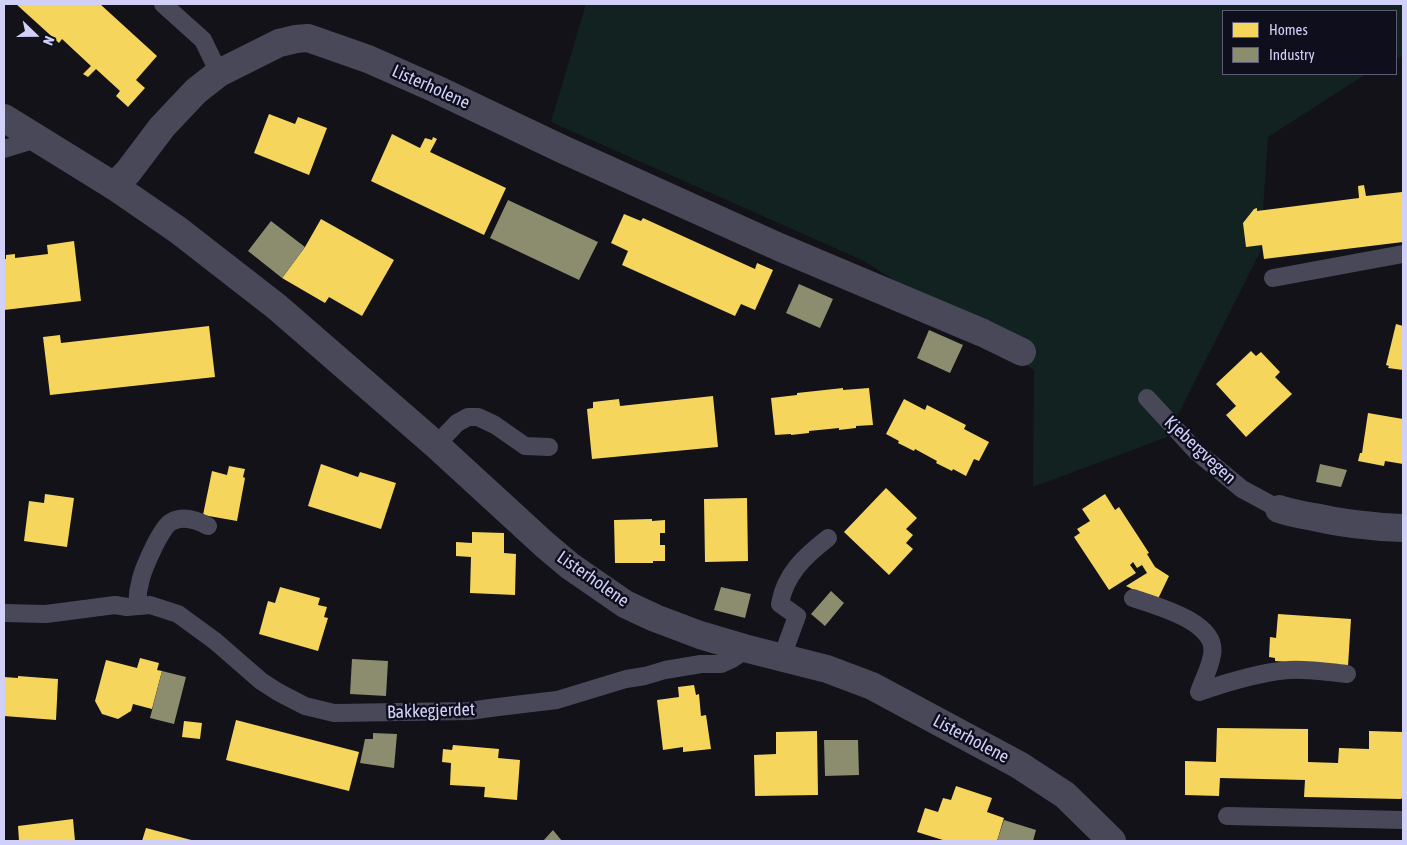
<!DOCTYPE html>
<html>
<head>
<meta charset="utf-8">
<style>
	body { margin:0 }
	#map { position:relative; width:1407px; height:845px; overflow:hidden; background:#121218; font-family:"Asap Condensed",sans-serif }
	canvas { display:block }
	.frame { position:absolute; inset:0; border:5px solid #d0d0f9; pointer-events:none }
	.legend { position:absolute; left:1222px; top:10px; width:175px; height:65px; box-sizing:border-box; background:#0f0e1c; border:1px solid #5c5c74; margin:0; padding:6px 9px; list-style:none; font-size:15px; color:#d0d0f9 }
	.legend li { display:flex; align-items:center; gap:10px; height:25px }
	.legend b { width:25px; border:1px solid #5c5c74 }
	.north { position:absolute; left:10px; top:10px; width:50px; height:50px; -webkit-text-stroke:4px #0f0e1c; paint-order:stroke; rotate:112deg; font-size:14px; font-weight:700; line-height:20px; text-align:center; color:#d0d0f9 }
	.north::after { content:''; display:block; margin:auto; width:18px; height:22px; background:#d0d0f9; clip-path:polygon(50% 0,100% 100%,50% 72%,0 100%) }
</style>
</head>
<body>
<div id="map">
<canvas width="1407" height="845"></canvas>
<div class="frame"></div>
<ul class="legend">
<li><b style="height:14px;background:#f6d55c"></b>Homes</li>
<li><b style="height:14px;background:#8c8c6e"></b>Industry</li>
</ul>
<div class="north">N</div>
</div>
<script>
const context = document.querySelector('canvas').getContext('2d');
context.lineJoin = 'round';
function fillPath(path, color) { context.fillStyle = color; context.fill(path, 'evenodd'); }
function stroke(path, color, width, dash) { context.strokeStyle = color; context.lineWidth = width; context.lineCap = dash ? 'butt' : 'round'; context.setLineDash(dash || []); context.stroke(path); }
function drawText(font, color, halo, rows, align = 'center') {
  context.font = font + ' "Asap Condensed",sans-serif'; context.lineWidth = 5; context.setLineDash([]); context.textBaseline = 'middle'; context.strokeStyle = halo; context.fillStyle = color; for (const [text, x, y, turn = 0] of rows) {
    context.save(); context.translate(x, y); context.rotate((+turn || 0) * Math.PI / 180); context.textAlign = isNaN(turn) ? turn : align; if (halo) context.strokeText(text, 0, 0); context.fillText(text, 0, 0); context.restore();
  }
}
const green = new Path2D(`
	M586,4h817v52l-7,3v-48h-173v63h143l-98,63 -8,115 -93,185 -134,50 1,-117 -170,-109 -313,-139z`);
const homes = new Path2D(`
	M16,4h84l57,52 -21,24 9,8 -17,19 -12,-11 4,-5 -24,-22 -8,8 -5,-3 8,-8 -29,-27 -3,4z
	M269,114l26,10 3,-7 29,11 -18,47 -55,-22z
	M392,134l28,14 5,-10 7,2 1,-3 4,2 -7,13 76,36 -22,47 -113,-54z
	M1364,185l2,11 36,-4 1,50 -139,17 -2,-14 -16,2 -3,-24 11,-14 3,-1v3l102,-13 -1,-12z
	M624,214l17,7 2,-3 112,51 2,-6 16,7 -18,40 -14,-6 -6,12 -113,-51 6,-14 -17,-8z
	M321,219l73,41 -32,56 -33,-19 -4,6 -43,-25 23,-31z
	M74,241l7,60 -77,9v-51h2v-4l9,-1v4l33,-4 -1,-9z
	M1396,324l7,2v44l-15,-2 1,-2 -3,-1z
	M209,326l6,51 -165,18 -7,-58 17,-2 1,8z
	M1251,351l5,5 5,-4 19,20 -5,5 17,17 -46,43 -20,-22 10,-9 -20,-22z
	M843,388v2l26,-2 4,37 -17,1v2l-17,2v-2l-30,3v2l-18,2v-1l-16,1 -4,-37 26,-3v-2z
	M713,396l5,51 -126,12 -5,-50 6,-1v-6l26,-3 1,7z
	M904,399l21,11 2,-5 39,20 -2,4 25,13 -10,19 -5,-2 -8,17 -13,-7 -1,2 -16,-8 1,-2 -22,-12 -1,2 -16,-8 1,-2 -13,-7z
	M1368,413l35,6v45l-18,-3 -1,5 -26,-5 2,-8h2z
	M321,464l37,13 2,-5 36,11 -15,46 -73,-23z
	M229,466l16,3 -2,8 2,1 -8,43 -34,-6 9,-44 15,4z
	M886,488l31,30 -11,11 7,6 -7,8 7,6 -24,26 -45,-43z
	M45,494l29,4 -7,49 -43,-6 5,-40 15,2z
	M1105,494l10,16 4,-3 30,46 -2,1 8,13 14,9 -12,25 -31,-15 21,-13 -5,-8 -5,3 -4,-6 -3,3 6,8 -27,17 -35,-53 6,-4 -3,-4 13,-8 -8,-12z
	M747,498l1,63 -43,1 -1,-63z
	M652,519v2l13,-1v13h-5v12h5v16h-12v2h-38l-1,-43z
	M472,532l32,1v20l12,1 -1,41 -45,-2 1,-36 -15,-1v-14l16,1z
	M280,587l40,11 -2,7 9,2 -3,10 4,1 -10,33 -59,-17 9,-33 7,2z
	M1278,614l73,5 -3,47 -73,-5v-3l-6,-1 1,-20 6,1z
	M140,658l19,5 -2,7 5,1 -10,38 -19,-5 -2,7 -13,8 -16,-5 -7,-13 11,-41 31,8z
	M18,676l40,3 -2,41 -52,-4v-39l14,1z
	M694,685l2,10 3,-1 2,22 5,-1 5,34 -28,3v-5l-20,3 -6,-50 22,-3 -1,-10z
	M236,720l123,32 -10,39 -123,-31z
	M184,721l18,2 -2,16 -18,-2z
	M1217,728l91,1v33l30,1 1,-15 30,1v-18l34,1v65l-2,2 -97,-2 1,-17 -85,-2 -1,18 -34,-1v-34l31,1z
	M817,731l1,64 -63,1 -1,-41 22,-1v-22z
	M453,745l46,4 -1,9 22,2 -3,40 -33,-3 1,-10 -35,-2 1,-22 -9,-1 1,-13 9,1z
	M956,786l36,12 -5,14 17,6 -7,23h-51l-29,-9 8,-24 13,4 5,-14 8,2z
	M73,819l2,22h-56l-1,-15z
	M146,828l49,13h-53z`);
const industry = new Path2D(`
	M508,200l90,42 -19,38 -89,-42z
	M271,221l34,26 -23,31 -34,-27z
	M799,284l34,15 -13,29 -34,-15z
	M929,330l34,15 -13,28 -33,-15z
	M1320,464l27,6 -6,17 -25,-5z
	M721,587l30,7 -6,24 -31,-8z
	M831,591l13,12 -19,23 -14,-12z
	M352,659l36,2 -2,35 -36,-2z
	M162,671l24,6 -12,47 -24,-6z
	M373,733l24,1 -3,34 -34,-5 5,-24h8z
	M824,740h34l1,35 -34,1z
	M1004,820l32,10 -3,11h-36z
	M553,830l9,11h-19z`);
const service = new Path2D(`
	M163,4l40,36 16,33
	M4,149l23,-7 5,-7
	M1273,278l130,-24
	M1147,398l49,53 46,38 37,20
	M436,445l21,-22 11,-6h10l17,8 30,21 24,1
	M1133,598c23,8 86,24 79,57 -2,13 -9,25 -13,37
	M138,606c-1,-8 0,-16 2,-23 2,-12 21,-56 31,-61 12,-7 26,-2 37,4
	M4,613l42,1 69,-9 12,2 23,-2 28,9 37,27 46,40 17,11 27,14 29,7 135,-2 29,-4 59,-7 69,-21 19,-3 20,-6 36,-6h20l11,-5 9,-6 3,-5
	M782,657l15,-41 -17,-12c5,-30 25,-48 48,-66
	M1199,692c26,-9 63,-20 90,-22 19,-1 39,2 58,4
	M1227,816l176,4`);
const minor = new Path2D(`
	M114,186l14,-14 34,-45 34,-36 23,-18 60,-30 17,-4 12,-1 60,21 68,30 126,60 217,98 204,86 39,19
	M1279,509c12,4 23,6 35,8 30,7 59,10 89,11`);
const tertiary = new Path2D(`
	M4,118l110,68 64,44 99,77 159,138 109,100 25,21 55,38 30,14 45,17 44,13 83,21 45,17 147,79 46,30 47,46`);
const streetNames = [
	["Listerholene",431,87,24],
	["Kjebergvegen",1200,450,43],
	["Listerholene",593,579,35],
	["Bakkegjerdet",431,711,-2],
	["Listerholene",971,739,28]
];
fillPath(green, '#122221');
fillPath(homes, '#f6d55c');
fillPath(industry, '#8c8c6e');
stroke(service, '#484859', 18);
stroke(minor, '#484859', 28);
stroke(tertiary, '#484859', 28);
drawText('18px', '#d0d0f9', '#0f0e1c', streetNames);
</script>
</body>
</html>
